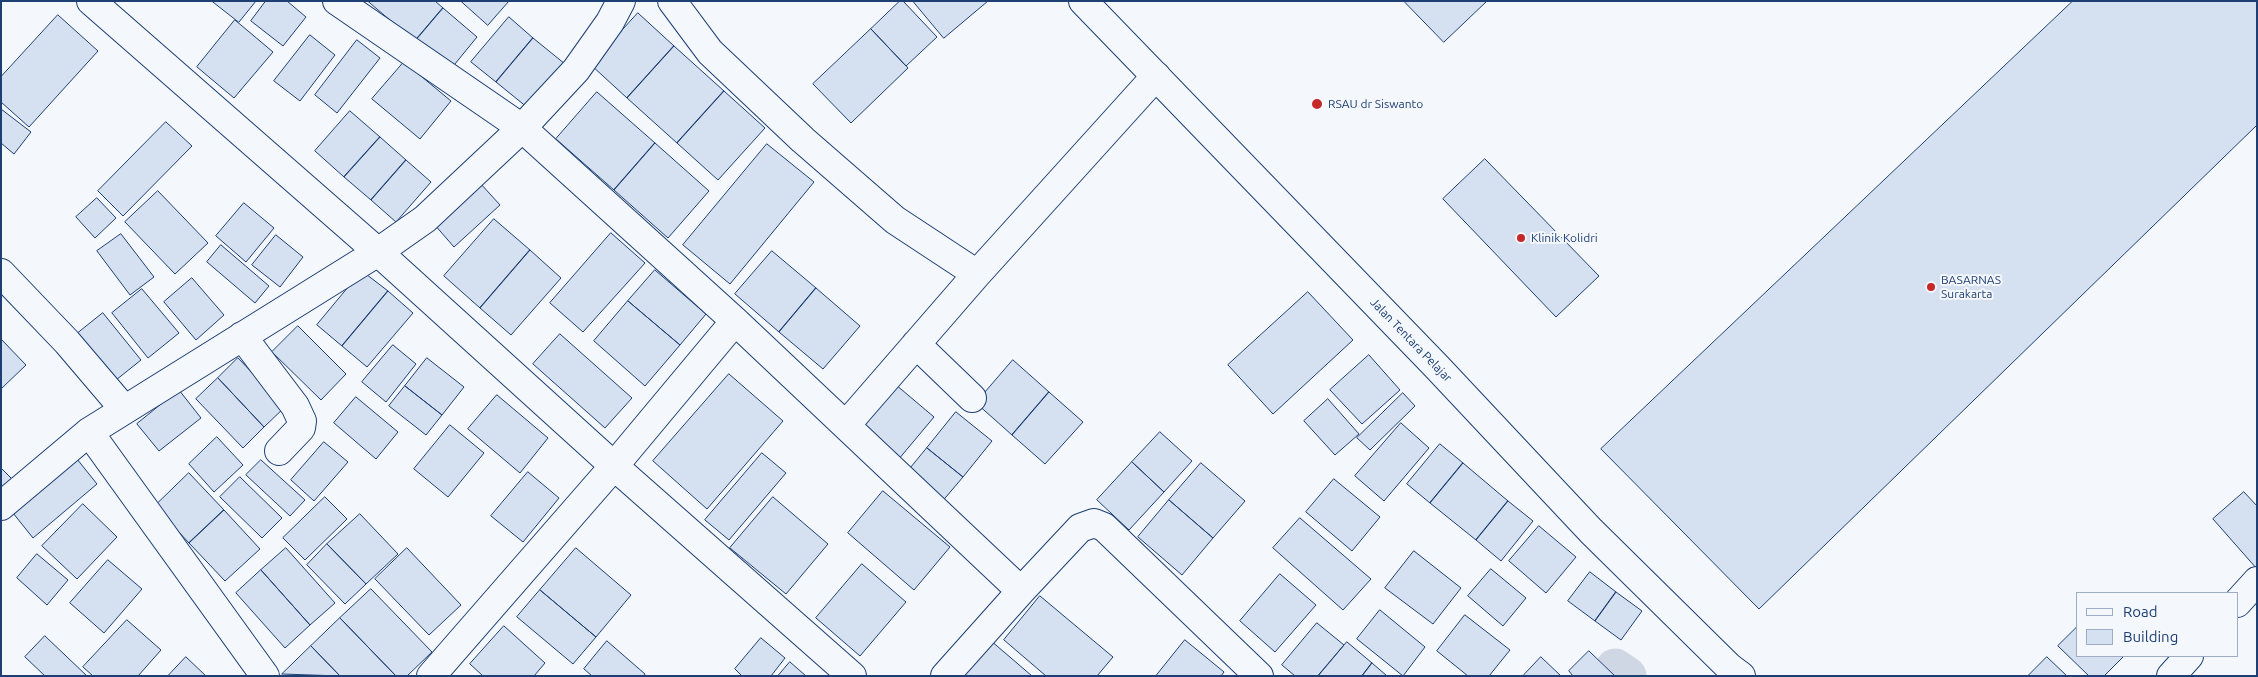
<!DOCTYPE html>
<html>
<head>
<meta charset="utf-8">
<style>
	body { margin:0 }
	#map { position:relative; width:2258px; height:677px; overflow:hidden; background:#f4f7fb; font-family:Ubuntu,sans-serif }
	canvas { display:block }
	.frame { position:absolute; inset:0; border:2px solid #1d3f73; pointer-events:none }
	.legend { position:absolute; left:2076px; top:592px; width:162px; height:65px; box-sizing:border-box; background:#f4f7fb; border:1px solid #9eadc5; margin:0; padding:6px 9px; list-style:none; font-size:15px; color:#1d3f73 }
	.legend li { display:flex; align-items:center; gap:10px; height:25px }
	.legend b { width:25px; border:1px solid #9eadc5 }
</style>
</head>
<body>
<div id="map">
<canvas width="2258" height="677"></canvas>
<div class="frame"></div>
<ul class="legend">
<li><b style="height:6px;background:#f4f7fb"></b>Road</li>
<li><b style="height:14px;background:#d5e0f0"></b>Building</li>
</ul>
</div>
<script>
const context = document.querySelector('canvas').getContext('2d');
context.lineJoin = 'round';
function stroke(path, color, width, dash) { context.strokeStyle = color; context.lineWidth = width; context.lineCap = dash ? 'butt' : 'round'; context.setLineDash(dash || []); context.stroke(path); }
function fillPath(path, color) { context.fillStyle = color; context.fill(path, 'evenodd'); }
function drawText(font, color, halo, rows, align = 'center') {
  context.font = font + ' Ubuntu,sans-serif'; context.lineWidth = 4; context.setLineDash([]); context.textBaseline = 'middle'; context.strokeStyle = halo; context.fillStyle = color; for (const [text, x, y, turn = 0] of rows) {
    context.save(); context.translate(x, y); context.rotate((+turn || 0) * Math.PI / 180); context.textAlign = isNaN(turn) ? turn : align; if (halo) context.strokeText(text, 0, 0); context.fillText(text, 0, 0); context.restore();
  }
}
const canal = new Path2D(`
	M1615,668l12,8`);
const building = new Path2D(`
	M212,1h44l-17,21z
	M266,1h21l19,16 -23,29 -32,-25z
	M368,1h67l8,7 -28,33z
	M461,1h48l-21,24z
	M900,1h3l34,36 -31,29 -35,-37z
	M913,1h75l-44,37z
	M1404,1h83l-43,41z
	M2073,1h184v124l-498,484 -158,-160z
	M443,8l34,29 -27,33 -35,-29z
	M638,13l36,33 -47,52 -36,-33z
	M58,15l40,36 -69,76 -28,-25v-25z
	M509,17l24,21 -37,44 -25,-20z
	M235,20l38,32 -39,46 -37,-31z
	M871,29l37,39 -57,55 -38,-39z
	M310,35l25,20 -35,46 -26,-20z
	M533,38l32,26 -37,44 -32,-26z
	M357,40l23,18 -43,55 -22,-18z
	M674,46l50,45 -47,52 -50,-45z
	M404,62l47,39 -31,38 -48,-40z
	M724,91l41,37 -47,52 -41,-37z
	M597,92l58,51 -41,47 -58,-51z
	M1,109l30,23 -17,22 -13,-11z
	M350,111l30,26 -36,40 -29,-26z
	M166,122l26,24 -69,70 -25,-25z
	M380,137l26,23 -35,40 -27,-23z
	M655,143l54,48 -41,47 -54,-48z
	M767,144l47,38 -84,102 -47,-39z
	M1485,159l114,117 -43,41 -113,-118z
	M406,160l25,22 -35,40 -25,-22z
	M480,183l20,22 -46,42 -20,-23z
	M158,191l50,52 -33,31 -50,-52z
	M97,198l19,20 -21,20 -19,-21z
	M244,203l30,25 -28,34 -30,-26z
	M494,219l36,31 -50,58 -36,-32z
	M611,233l34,30 -62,69 -33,-29z
	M121,234l33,43 -24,18 -33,-44z
	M276,235l27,22 -23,30 -28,-22z
	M221,245l48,41 -14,17 -48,-41z
	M530,250l31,28 -50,57 -31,-27z
	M772,251l44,37 -37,44 -44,-38z
	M655,270l51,44 -26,31 -52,-44z
	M362,271l26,20 -46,55 -25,-21z
	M192,278l32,37 -28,25 -32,-38z
	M816,288l44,38 -37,43 -44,-37z
	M142,289l37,44 -31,25 -36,-45z
	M388,291l25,22 -46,54 -25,-21z
	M1308,292l45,48 -80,74 -45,-49z
	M628,301l52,44 -35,41 -51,-45z
	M103,313l38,47 -30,24 -38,-47z
	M298,326l48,48 -25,26 -49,-48z
	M560,334l72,64 -27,30 -72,-64z
	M1,339l25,26 -25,24z
	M393,345l23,19 -30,38 -24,-20z
	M1369,355l31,35 -38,34 -32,-34z
	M238,358l47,49 -21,20 -46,-49z
	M427,358l37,29 -22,28 -37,-29z
	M1013,360l36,32 -37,43 -36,-32z
	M729,374l54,47 -76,88 -54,-48z
	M218,378l46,49 -21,21 -47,-49z
	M889,379l45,38 -36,43 -46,-39z
	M405,386l37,29 -16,20 -37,-29z
	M179,390l22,28 -42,33 -22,-27z
	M1049,392l34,30 -38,42 -33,-29z
	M1403,393l12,13 -45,44 -13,-12z
	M497,395l51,43 -28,35 -52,-44z
	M356,397l42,35 -22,27 -42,-36z
	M1328,399l31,35 -24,21 -31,-34z
	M956,412l36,29 -29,36 -36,-29z
	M1401,423l28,25 -45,53 -29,-25z
	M450,425l34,28 -36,44 -34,-28z
	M1160,432l32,29 -28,31 -32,-30z
	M217,437l26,28 -29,27 -25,-28z
	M324,442l24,20 -34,39 -23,-21z
	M1440,444l23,19 -33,40 -23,-19z
	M927,448l36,29 -23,27 -36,-28z
	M762,453l24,20 -57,67 -24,-20z
	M73,454l24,30 -64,54 -24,-30z
	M261,460l44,40 -15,16 -44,-41z
	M1132,462l32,30 -35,38 -32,-30z
	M1201,463l44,38 -32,37 -44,-38z
	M1463,463l45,38 -32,39 -46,-37z
	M1,468l14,14 -14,13z
	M528,472l31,26 -36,44 -32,-26z
	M189,473l35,37 -35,33 -34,-37z
	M240,477l42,41 -20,20 -42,-41z
	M1334,479l46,38 -28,34 -46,-39z
	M883,491l67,56 -36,43 -66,-57z
	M2244,492l13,14v63l-44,-50z
	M325,497l22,22 -42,41 -22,-22z
	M773,497l55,47 -42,50 -56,-46z
	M1169,500l44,38 -31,37 -44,-38z
	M1508,501l25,20 -32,40 -25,-21z
	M83,504l34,33 -40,42 -35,-33z
	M224,510l36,39 -35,32 -36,-38z
	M360,514l38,40 -32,30 -39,-40z
	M1300,518l71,61 -28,31 -70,-62z
	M1539,526l37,31 -30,36 -37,-32z
	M327,544l39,40 -21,20 -38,-39z
	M286,548l49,55 -25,22 -49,-55z
	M407,548l54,57 -32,30 -54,-56z
	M576,548l55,47 -35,42 -56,-47z
	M1414,551l47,37 -28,36 -48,-36z
	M37,554l31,26 -21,25 -30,-27z
	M108,560l34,29 -38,44 -34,-30z
	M862,564l44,38 -46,54 -44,-38z
	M1491,569l35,29 -23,28 -35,-30z
	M261,570l49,55 -25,23 -49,-55z
	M1590,572l26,20 -21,29 -27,-20z
	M1280,574l36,31 -41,47 -35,-31z
	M371,589l61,63 -25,24h-11l-56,-58z
	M540,590l56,47 -23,27 -56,-47z
	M1616,592l26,19 -21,29 -26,-19z
	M1040,596l73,61 -16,19h-51l-42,-36z
	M1380,610l45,37 -22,29 -46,-37z
	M1465,615l45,35 -21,26h-21l-31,-25z
	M340,618l56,58h-56l-29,-30z
	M127,620l34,30 -23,26h-45l-10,-9z
	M1317,623l27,22 -26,31h-23l-13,-11z
	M504,626l41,37 -11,13h-51l-13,-12z
	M2077,627v29h47l-20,20h-15l-31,-30z
	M45,636l42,40h-42l-20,-19z
	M761,638l24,20 -14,18h-29l-7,-7z
	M990,640l42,36h-71z
	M1185,640l39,32 -3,4h-65z
	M607,641l38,33 -1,2h-52l-8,-7z
	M1347,642l25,21 -10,13h-44z
	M311,646l29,30 -58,-2z
	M1589,651l26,25h-42l-4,-5z
	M186,657l20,19h-38z
	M1541,657l20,19h-38z
	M2047,657l20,19h-39z
	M790,662l16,14h-28z
	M1372,663l15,13h-25z`);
const minor = new Path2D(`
	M91,1l287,251 236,214 238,210
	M337,1l185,127 213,193 286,270
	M672,1l38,51 93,88 92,80 82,54 179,-198
	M1,273l66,69 57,67
	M242,336l53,70 7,15 -1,7 -22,23
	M916,344l56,54
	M846,425l131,-151
	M89,432l176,244
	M1,506l88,-74 289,-180 47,-33 97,-91 54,-58 34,-48 11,-21
	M2237,603l20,-22
	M431,676l183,-210 121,-145
	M945,676l76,-85 59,-63 14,-5 10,4 155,149
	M2171,676l18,-20`);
const major = new Path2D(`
	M1083,1l354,366 154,164 138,136 12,9`);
const markers = [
	[1317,104,6,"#c62828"],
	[1521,238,5,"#c62828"],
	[1931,287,5,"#c62828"]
];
const poiNames = [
	["RSAU dr Siswanto",1328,104],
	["Klinik Kolidri",1531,238],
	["BASARNAS",1941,280],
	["Surakarta",1941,294]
];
const streetNames = [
	["Jalan Tentara Pelajar",1411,340,46]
];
stroke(canal, '#cfd7e4', 39);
fillPath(building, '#d5e0f0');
stroke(building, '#1d3f73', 1);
stroke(minor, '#1d3f73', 30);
stroke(major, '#1d3f73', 30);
stroke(minor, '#f4f7fb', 28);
stroke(major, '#f4f7fb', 28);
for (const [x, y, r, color] of markers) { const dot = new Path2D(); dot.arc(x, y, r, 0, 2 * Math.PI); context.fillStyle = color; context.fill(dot); stroke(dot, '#f4f7fb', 2); }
drawText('12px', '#1d3f73', '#f4f7fb', poiNames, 'left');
drawText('12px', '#1d3f73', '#f4f7fb', streetNames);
</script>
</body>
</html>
